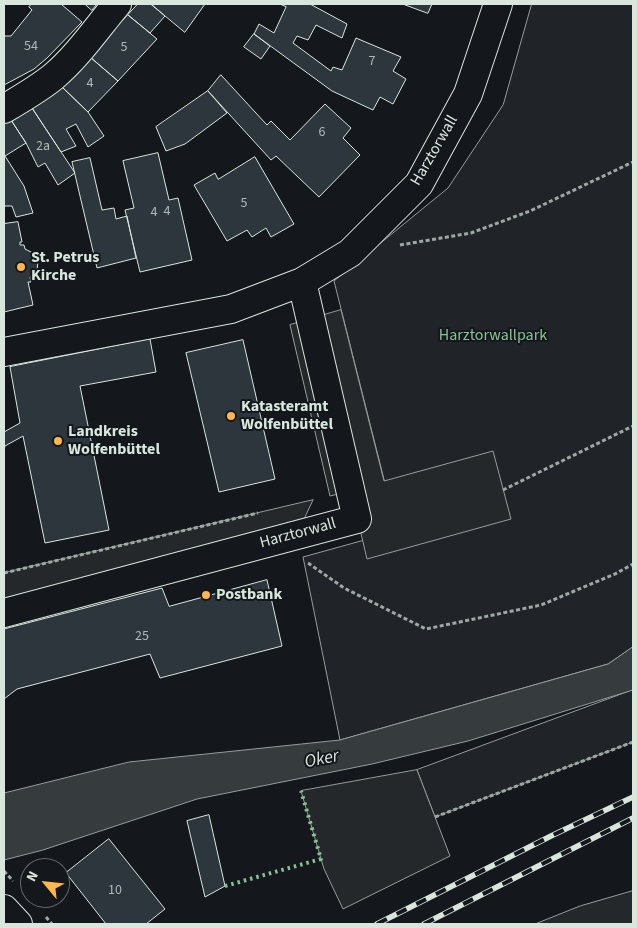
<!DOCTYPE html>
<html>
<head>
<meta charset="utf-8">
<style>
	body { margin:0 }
	#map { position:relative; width:637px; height:928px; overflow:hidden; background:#14181c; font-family:"Source Sans 3",sans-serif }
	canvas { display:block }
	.frame { position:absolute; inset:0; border:5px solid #d8e6dc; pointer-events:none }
	.north { position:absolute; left:20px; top:858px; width:50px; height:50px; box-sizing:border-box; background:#14181c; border:1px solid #626a69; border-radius:50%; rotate:298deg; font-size:14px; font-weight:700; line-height:20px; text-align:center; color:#d8e6dc }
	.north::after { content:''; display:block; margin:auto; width:18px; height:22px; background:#ffb74d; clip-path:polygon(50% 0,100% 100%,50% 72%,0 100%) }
</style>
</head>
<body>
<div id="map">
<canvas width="637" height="928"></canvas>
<div class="frame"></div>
<div class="north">N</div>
</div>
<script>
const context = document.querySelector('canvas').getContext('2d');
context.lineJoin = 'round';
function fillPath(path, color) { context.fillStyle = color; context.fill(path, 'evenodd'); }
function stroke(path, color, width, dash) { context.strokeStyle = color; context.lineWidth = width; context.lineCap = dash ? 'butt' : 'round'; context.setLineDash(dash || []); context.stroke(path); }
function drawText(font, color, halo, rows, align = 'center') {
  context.font = font + ' "Source Sans 3",sans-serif'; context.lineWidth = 4; context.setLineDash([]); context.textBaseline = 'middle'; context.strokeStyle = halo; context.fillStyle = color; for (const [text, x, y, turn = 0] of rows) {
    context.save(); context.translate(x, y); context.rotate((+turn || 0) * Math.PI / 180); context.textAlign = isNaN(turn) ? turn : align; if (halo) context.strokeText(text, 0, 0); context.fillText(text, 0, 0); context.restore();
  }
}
const green = new Path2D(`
	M532,4h101v643l-25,17 -268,76 -37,-183 94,-26 -63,-250 114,-93 55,-83z
	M633,690v52l-198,75 -18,-47z`);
const parking = new Path2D(`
	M341,310l43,171 109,-30 18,68 -144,40 -16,-68 -21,5 -40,-171z
	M313,500l-16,34 -293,79v-40z
	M417,770l33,86 -107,53 -19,-40 -23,-78z
	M633,891v33h-98l45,-18z`);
const water = new Path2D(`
	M633,647v43l-165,51 -96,23 -175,35 -154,51 -39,10v-67l125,-31 211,-22 268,-76z`);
const building = new Path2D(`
	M32,4h29l21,18 -35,36 -13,11 -30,16v-49h7l21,-26 -3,-3z
	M85,4h12l-5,6z
	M138,4h13l14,12 -15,17 -22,-18z
	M151,4h54l-20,28z
	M280,4h30l37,20 -5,14 -26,-13 -8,15 -11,-4 -4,7 38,28 2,-4 9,3 14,-32 45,19 -8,14 13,8 -13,25 -13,-7 -7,13 -41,-19 -78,-57 5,-10 15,9 12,-26z
	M403,4h29l-4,9z
	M128,15l29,24 -39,42 -28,-24z
	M254,34l16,12 -9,13 -17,-12z
	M90,57l28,24 -30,31 -26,-25z
	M221,75l46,50 4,-4 19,19 35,-36 26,24 -8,10 17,17 -41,42 -43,-41 -5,4 -63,-69z
	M62,87l26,25 16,24 -16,11 -12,-23 -10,5 10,17 -15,6 -29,-44z
	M208,91l19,22 -42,31 -19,7 -10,-24z
	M32,108l43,65 -17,12 -13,-22 -7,4 -12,-24 -15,-23z
	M11,120l15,23 -21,13 19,30 9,27 -17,4 -4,-11h-8v-82z
	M158,153l11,47 9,-2 14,62 -52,12 -15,-62 9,-2 -11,-47z
	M255,157l39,67 -23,13 -5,-9 -14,9 -5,-7 -20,11 -33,-56 21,-12 3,6z
	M90,158l12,52 12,-2 2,11 11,-3 9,42 -39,10 -25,-106z
	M18,222l4,20h-2v3h4l1,4 10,5 3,7 -1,10 -7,6 1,5h-3l5,23 -29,7v-88z
	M150,339l6,33 -76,14 29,144 -64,13 -22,-107 -18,10 -1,4v-18l16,-9 -10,-56z
	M243,340l32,139 -56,13 -33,-139z
	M267,580l15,66 -122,32 -10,-24 -133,35 -13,10v-70l158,-41 7,18z
	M209,815l16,71 -20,11 -18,-76z
	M109,839l56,70 -19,15h-40l-40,-51z`);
const path = new Path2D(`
	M400,245l71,-12 59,-22 103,-49
	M503,490l130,-64
	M308,563l36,25 82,41 115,-24 74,-31 18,-10
	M4,573l254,-60
	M435,817l198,-75
	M4,871l9,10
	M46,917l6,7`);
const minor = new Path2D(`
	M4,109c17,-10 34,-20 49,-32 24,-20 44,-49 64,-73
	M4,352l227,-43 71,-27 48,-29 69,-69 49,-90 30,-90
	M4,613l353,-94 -55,-237
	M4,909l14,15`);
const rail = new Path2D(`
	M377,924l174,-88 82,-39
	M424,924l209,-106`);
const hedge = new Path2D(`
	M225,886l96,-27 -20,-68`);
const markers = [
	[21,267,5,"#ffb74d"],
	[231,416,5,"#ffb74d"],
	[58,441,5,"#ffb74d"],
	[206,595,5,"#ffb74d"]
];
const numberNames = [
	["54",31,47],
	["5",124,48],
	["7",372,62],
	["4",90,84],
	["6",322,133],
	["2a",43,147],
	["5",244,204],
	["4",167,212],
	["4",154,213],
	["25",142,637],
	["10",115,891]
];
const streetNames = [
	["Harztorwall",435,151,-60],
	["Harztorwall",298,534,-15]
];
const poiNames = [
	["St. Petrus",31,258],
	["Kirche",31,276],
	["Katasteramt",241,407],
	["Wolfenbüttel",241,425],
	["Landkreis",68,432],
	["Wolfenbüttel",68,450],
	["Postbank",216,595]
];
const parkNames = [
	["Harztorwallpark",493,336]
];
const waterNames = [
	["Oker",322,760,-11]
];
fillPath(green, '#202428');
stroke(green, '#939e99', 1);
fillPath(parking, '#24282b');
stroke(parking, '#939e99', 1);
fillPath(water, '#363b3e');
stroke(water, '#939e99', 1);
fillPath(building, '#2c363c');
stroke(building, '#d8e6dc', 1);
stroke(minor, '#d8e6dc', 30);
stroke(path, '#9da8a2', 3, [4, 2.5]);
stroke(minor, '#14181c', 28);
stroke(rail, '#d8e6dc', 5.5);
stroke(rail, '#14181c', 4, [11]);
stroke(hedge, '#8ac095', 4, [2.5, 4]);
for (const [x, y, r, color] of markers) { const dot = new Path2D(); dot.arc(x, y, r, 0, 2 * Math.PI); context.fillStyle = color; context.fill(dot); stroke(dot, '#14181c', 2); }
drawText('14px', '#adbab4', null, numberNames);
drawText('16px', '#d8e6dc', '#14181c', streetNames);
drawText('bold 16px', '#d8e6dc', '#14181c', poiNames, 'left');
drawText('16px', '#8ac095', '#14181c', parkNames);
drawText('italic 18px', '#d8e6dc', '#14181c', waterNames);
</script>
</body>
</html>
